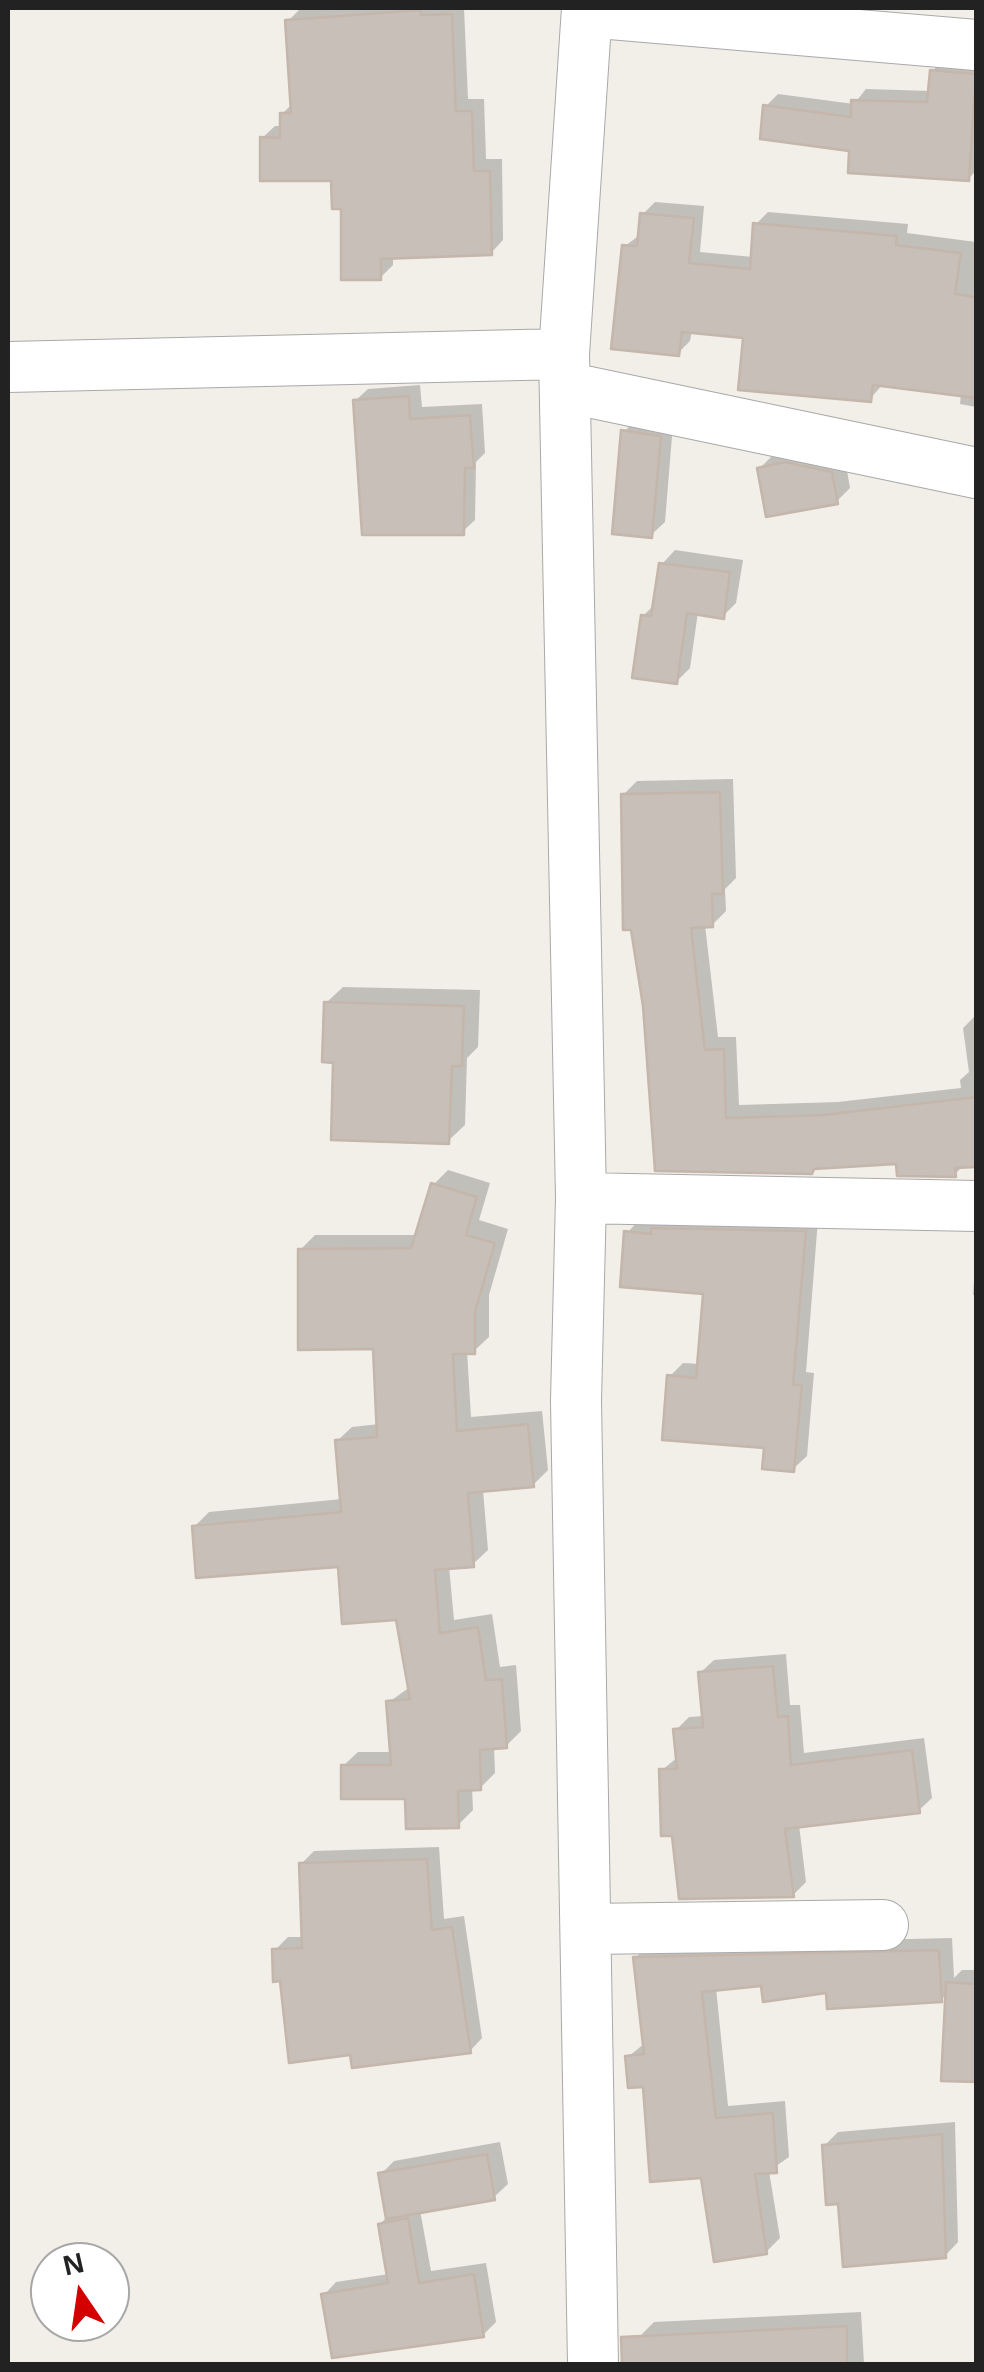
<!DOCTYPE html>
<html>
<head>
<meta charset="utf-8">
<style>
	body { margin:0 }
	#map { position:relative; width:984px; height:2372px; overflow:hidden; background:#f2efe9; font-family:Arial,sans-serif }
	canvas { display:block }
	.frame { position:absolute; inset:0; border:10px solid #222; pointer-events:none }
	.north { position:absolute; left:30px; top:2242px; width:100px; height:100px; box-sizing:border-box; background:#fff; border:2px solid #a7a7a7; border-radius:50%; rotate:347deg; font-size:28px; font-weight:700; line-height:40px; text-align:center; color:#222 }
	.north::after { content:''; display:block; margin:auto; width:35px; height:45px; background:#d40000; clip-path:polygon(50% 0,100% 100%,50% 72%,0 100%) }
</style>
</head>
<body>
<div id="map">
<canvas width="984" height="2372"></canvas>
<div class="frame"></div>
<div class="north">N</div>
</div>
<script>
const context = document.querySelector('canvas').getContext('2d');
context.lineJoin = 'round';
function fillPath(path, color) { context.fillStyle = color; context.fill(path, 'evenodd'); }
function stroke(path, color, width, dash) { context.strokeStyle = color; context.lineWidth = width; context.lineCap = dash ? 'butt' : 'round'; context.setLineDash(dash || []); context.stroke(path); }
const shadow = new Path2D(`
	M301,8h163l4,91h16l2,60h16l1,81 -12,13 -98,3v9l-13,13 -47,-100 -71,-40 13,-12h7v-12l11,-11 -5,-82z
	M945,59l31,2v110l-8,8 -116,-30 -87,-42 13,-13 76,10 12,-15 65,2 1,-20z
	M655,202l49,4 -4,46 53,5 3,-33 12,-12 140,12 -1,9 69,9v165l-16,-3 1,-10 -78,-10 -13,15 -124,-63 -54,-6 -2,11 -12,12 -53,-107 16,-12 2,-20z
	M420,385l2,22 60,-3 3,49 -9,9 -1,58 -13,12 -107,-131 13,-12z
	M637,418l36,6 -8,98 -14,13 -27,-103z
	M773,455l72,4 5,29 -13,13 -77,-33z
	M675,550l68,10 -7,43 -13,13 -25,-4 -8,56 -14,14 -33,-66 12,-12 7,-40z
	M733,779l3,99 -11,11 1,22 -14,14h-7l13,112h18l3,68 99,-3 123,-14 -1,-8 9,-8 -6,-44 13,-13v149l-12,1 -9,9 -57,-12 -83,5 -167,-79 -3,-82 -22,-211 14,-14z
	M343,987l137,3 -2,57 -11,11 -2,67 -17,16 -122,-138z
	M448,1170l42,13 -11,37 29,9 -19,66v42l-15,14h-7l4,66 71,-6 6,59 -15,15 -50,5 5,60 -15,14 -24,2 5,54 38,-6 8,53 16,-2 5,66 -15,15 -12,1 1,26 -15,15h-8l1,22 -15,15 -115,-59 15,-14h35l-4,-50 21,-15 -12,-70 -58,-53 -146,-37 15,-15 133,-13 -5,-58 15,-14 27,-3 -3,-77 -76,-97 15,-15h103l15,-50z
	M640,1219h178l-12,153 8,1 -7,83 -14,13 -123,-93 13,-13 17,1 6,-72 -79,-59z
	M976,1254v41h-3z
	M786,1654l4,51h10l4,48 120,-15 8,60 -14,13 -119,14 7,57 -13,13 -119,-61 -12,-64 16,-13 -2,-27 13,-13 15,-1 -4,-43 14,-13z
	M439,1847l5,72 20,-3 18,122 -12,13 -117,1 -71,-73 -7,-29 13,-13h16l-3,-73 13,-13z
	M952,1938l2,40 8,-8h14v110l-33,-2 5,-85 -7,7 -178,-17 -47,5 12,118 57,-5 4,56 -20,14 11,67 -14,14 -63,-77 -75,-118 17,-14 -10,-85 14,-13z
	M955,2122l3,120 -13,14 -105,-54 -16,-56 14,-14z
	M500,2142l8,42 -14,13 -74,13 11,61 55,-8 10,59 -13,13 -159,-40 12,-13 53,-8 -9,-50 8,-8 -7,-42 13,-13z
	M861,2312l3,52h-224l-1,-27 15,-15z`);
const building = new Path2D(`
	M421,10v5l31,-1 4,97h16l2,60h16l2,84 -111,4v21h-40v-71h-9l-1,-28h-71v-44l20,1v-25h11l-6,-93z
	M930,70l46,4 -7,107 -121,-8 1,-22 -89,-12 3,-34 88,12v-17l76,2z
	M640,213l54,5 -5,45 61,6 3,-46 144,13 -1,9 65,8 -6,41 21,3v101l-103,-13 -2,17 -133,-12 5,-52 -61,-6 -3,24 -68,-7 11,-104 15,1z
	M409,396l1,23 60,-4 4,53h-9l-1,67h-102l-9,-135z
	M621,430l40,6 -9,102 -40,-4z
	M785,462l47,10 6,32 -72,13 -9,-49z
	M659,563l71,9 -6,47 -37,-6 -10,71 -45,-6 9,-63 10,1z
	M720,792l3,102h-11l1,33 -22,1 14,122 19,-1 2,69 97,-3 153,-18v70l-21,1 1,9 -59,-1 -1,-12 -82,5 -2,5 -157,-3 -12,-165 -12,-76h-8l-2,-136z
	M324,1002l140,4 -2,60h-10l-3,78 -118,-4 2,-77 -11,-1z
	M431,1183l46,14 -11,38 29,8 -20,69v42h-22l4,77 71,-7 6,63 -66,6 6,74 -39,3 5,63 38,-6 8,53 16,-1 5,69 -27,2 1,40 -23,1 1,37 -53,1 -1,-30h-64v-34h50l-5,-64 24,-2 -14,-79 -54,4 -4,-57 -142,11 -4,-52 149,-14 -6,-72 42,-3 -4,-88 -75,1v-101l113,-1z
	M651,1228l155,3 -13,154h9l-8,87 -32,-3 2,-21 -102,-8 5,-65 29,3 7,-84 -83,-7 4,-56 27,3z
	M773,1666l5,51 10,-1 3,49 121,-15 8,63 -135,16 9,68 -115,2 -7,-63h-11l-2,-67h18l-4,-40 30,-2 -5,-55z
	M427,1859l5,71 20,-3 19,126 -119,15 -2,-13 -61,8 -9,-82 -7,1 -1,-33 30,-1 -3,-85z
	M939,1950l3,52 -115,7 -1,-16 -63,9 -2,-16 -59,6 14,126 57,-5 4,60 -22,1 12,80 -53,8 -13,-84 -51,4 -7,-95 -15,1 -3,-32 19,-2 -11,-97z
	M946,1982l30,2v98l-35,-1z
	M942,2134l4,124 -103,9 -5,-63 -12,1 -4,-60z
	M487,2154l8,46 -109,19 -8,-46z
	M408,2218l11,65 55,-9 10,63 -152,21 -11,-64 67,-11 -10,-59z
	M847,2326v38h-225l-1,-27z`);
const minor = new Path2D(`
	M587,8l-23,346 17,844 -5,203 17,963
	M587,12l389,33
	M8,367l556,-13
	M565,387l411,86
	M581,1198l395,8
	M586,1929l297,-4`);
fillPath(shadow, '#0003');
fillPath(building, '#c7bfb8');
stroke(building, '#c4b6ab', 2.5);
stroke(minor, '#a9a9a9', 52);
stroke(minor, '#fff', 50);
</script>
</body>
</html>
